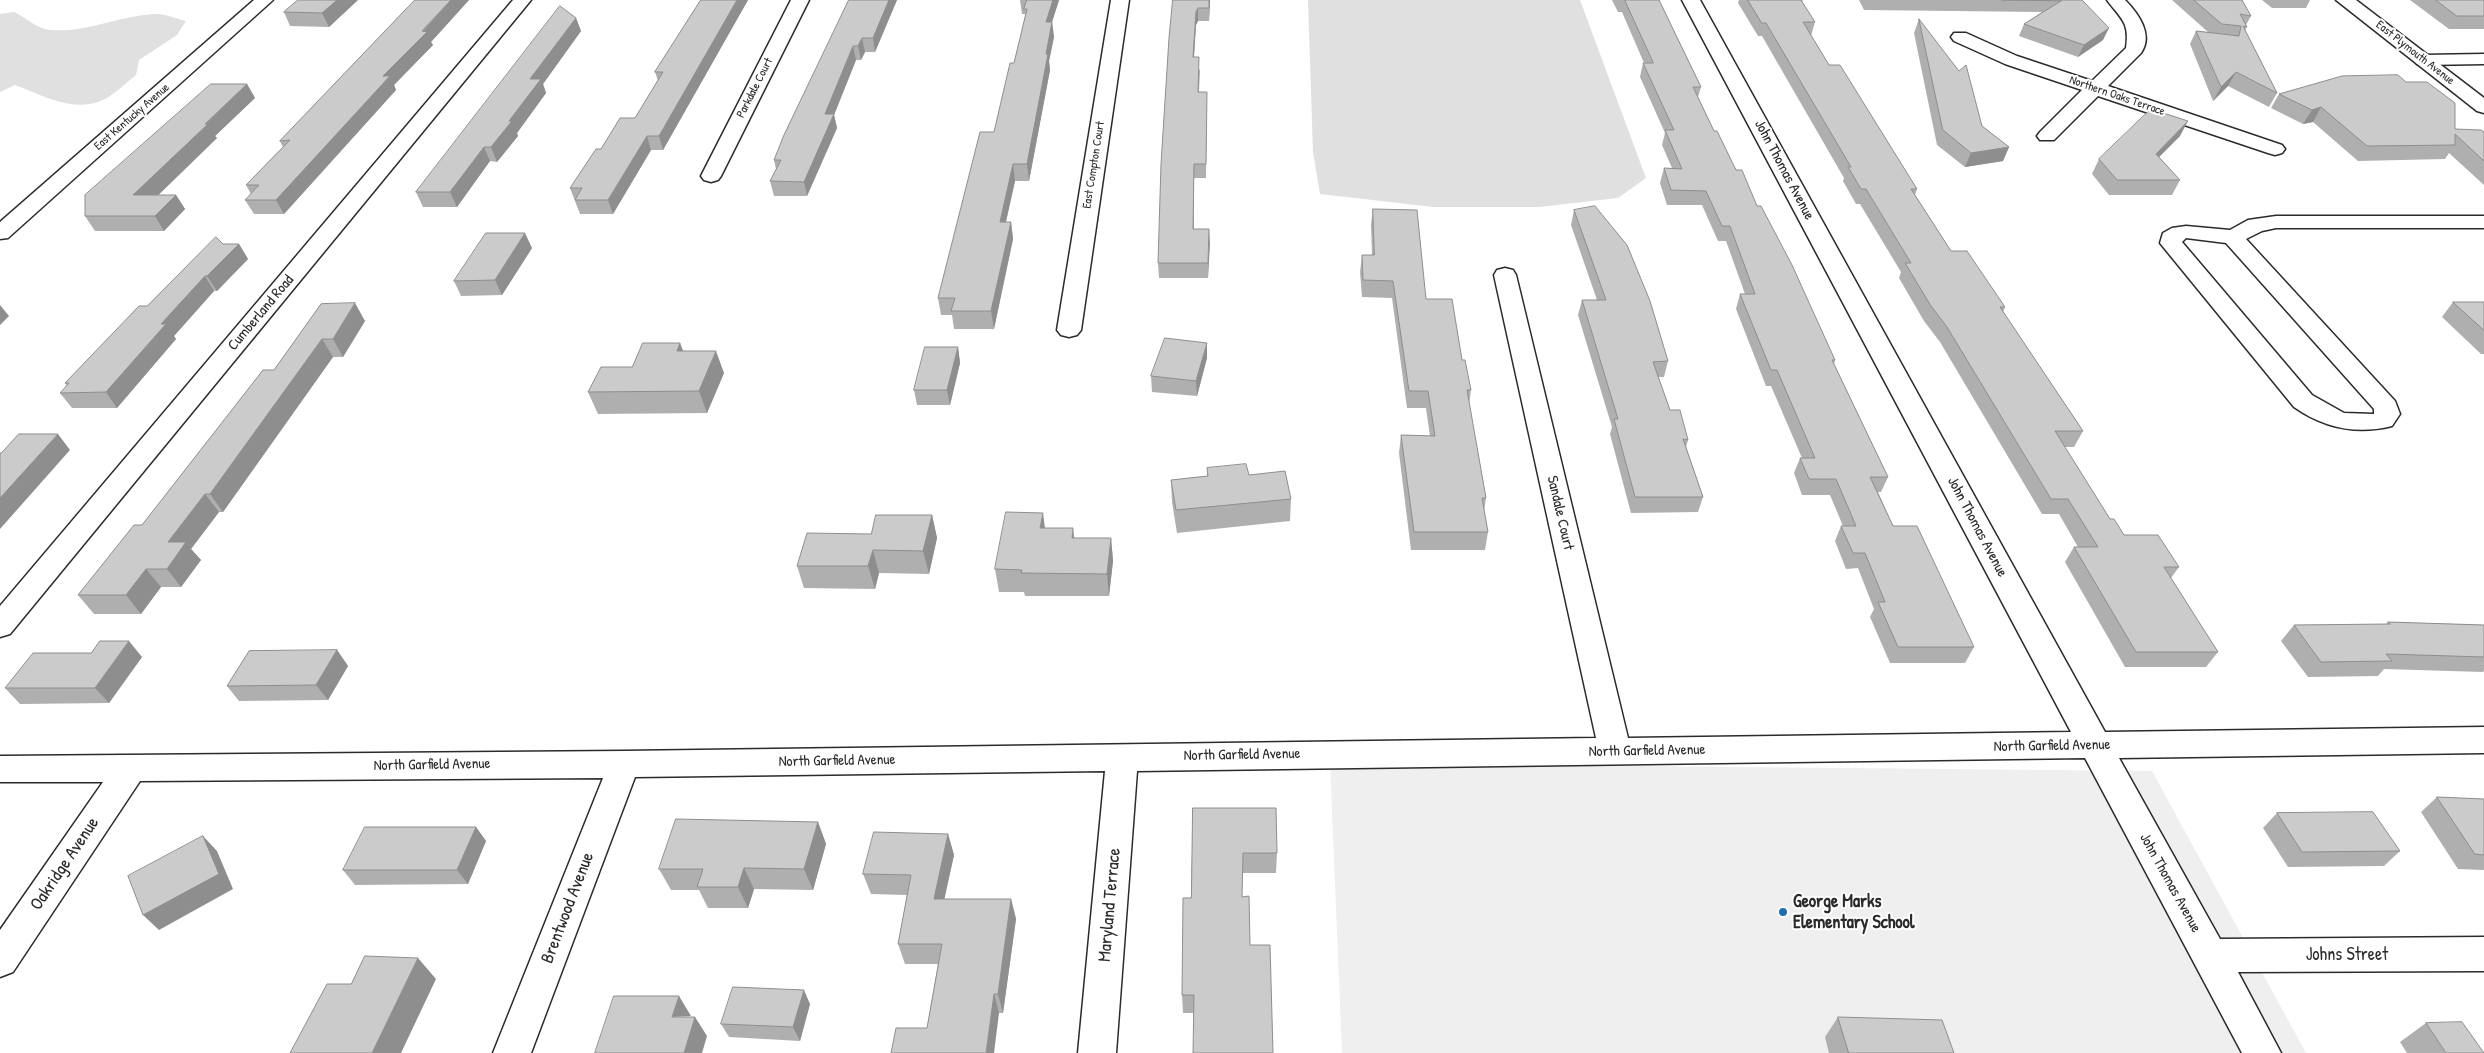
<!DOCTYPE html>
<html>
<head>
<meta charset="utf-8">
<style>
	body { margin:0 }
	canvas { display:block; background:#fff }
</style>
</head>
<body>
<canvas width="2484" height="1053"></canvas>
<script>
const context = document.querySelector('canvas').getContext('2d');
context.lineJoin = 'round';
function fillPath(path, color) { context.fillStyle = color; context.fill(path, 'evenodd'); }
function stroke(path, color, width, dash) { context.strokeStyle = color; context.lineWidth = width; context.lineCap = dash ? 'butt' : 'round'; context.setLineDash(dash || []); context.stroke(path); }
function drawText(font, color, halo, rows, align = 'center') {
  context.font = font + ' "Patrick Hand",sans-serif'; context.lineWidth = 4; context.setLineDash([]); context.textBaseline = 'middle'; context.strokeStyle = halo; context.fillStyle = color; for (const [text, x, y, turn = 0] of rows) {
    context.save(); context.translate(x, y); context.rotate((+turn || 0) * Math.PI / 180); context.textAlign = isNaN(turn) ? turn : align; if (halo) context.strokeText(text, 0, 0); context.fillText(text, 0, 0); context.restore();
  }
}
const built = new Path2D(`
	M1330,763l822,8 154,282h-964z`);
const green = new Path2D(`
	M1308,0h272l66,178 -28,20 -79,9h-106l-113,-13 -7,-42z
	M14,12c12,5 22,17 37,18 35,3 70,-15 106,-16 9,0 20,5 29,7l-9,14 -38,25 -3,15c-10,8 -25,23 -38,27 -29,9 -56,-7 -83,-17l-15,7v-78z`);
const minor = new Path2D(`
	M254,0h19l-265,238 -8,1v-17z
	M513,0h18l-521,634 -10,3v-31z
	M791,0h18l-88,176 -3,4 -7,2 -7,-2 -3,-4z
	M1111,0h18l-48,330 -4,5 -8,2 -8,-2 -4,-5z
	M1682,0h18l405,732 379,-5v26l-365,5 101,181 264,-2v34l-246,1 43,81h-39l-157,-295 -948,13 -21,282h-38l27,-282 -470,6 -104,276h-38l110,-275 -463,3 -127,191 -13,5v-47l103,-148h-103v-26l624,-5 972,-13 -102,-463 3,-5 8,-2 8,2 3,5 112,463 443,-6z
	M2107,0h18c13,13 29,35 16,53l-33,33 174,59 3,4 -3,4 -7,2 -7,-2 -170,-57 -44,44h-14l-3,-4 3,-4 42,-42 -77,-26 -51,-23 -3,-4 3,-4h12l51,23 75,25 34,-33c4,-26 -5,-29 -19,-48z
	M2484,54v10l-61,1 -6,-1 -3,-4 3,-4 6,-1z
	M2276,216h208v12h-208l-14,3 -16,8 149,162 5,13 -8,12c-36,9 -68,2 -98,-19l-134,-164 3,-10 9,-5 14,-2 44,4 18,-10zM2186,238l40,5 148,166v5l-30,-1 -32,-18 -130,-153z`);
const major = new Path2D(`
	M2336,0h20l128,98v15l-7,-2z`);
const wall = new Path2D(`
	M298,0h60l-29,27 -39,-1 -6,-14z
	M415,0h54l-38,42 2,3 -39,40 2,5 -112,124h-30l-9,-14 6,-6 -5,-9 37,-38 -3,-6z
	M701,0h47l-85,150h-12l-38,64h-33l-10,-26 31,-39 34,-31 23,-37 -3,-9z
	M849,0h48l-22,52h-10l-4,8h-5l-22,55 3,13 -30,68h-33l-4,-15 6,-12 -2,-9z
	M1020,0h39l-7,22 2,15 -5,24 1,9 -21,111h-14l-9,41h5l2,17 -19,90h-40l-2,-14h-11l-3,-17 56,-166 20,-69 11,-46v-3h-3z
	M1173,0h37l-1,21h-11l-2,4 -2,32 6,14 -1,21 8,14 -1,72h-12v51h15l-1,49h-49l-1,-15z
	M1612,0h47l42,87 -3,10 16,34 43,75 78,154 -1,4 54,113 -7,15h-3l15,34 81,121 -9,16h-75l-20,-46 4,-8 -16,-41 -12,1 -11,-28 6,-15h2l-13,-31h-28l-8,-22 6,-15h2l-31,-72h-5l-30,-77 4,-15h5l-19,-53h-8l-16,-36h-35l-7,-22 4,-15h8l-10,-23 3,-12 -25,-56 3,-14h1l-22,-51h-4z
	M1739,0h64l-1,2 13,20 -4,14 18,29 88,124 -2,6 36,56 54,56 -2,5 80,119 -9,16h-9l45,72 14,16 55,32 -8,11 47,74 -12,15h-81l-60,-105 9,-15h4l-19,-33h-17l-102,-172 -16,-21 -25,-43 2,-6 -41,-68h-4l-13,-23 1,-3 -82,-142h-4l-20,-33z
	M1859,0h223l21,40 -25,17 -59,-21 5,-12 18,-12 -178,-2z
	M2172,0h70l9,16 -5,9 1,2 -2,3 32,63 -8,14 -41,-21 -15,15 -23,-57 6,-13 12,1z
	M2262,0h48l-4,8h-34z
	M2410,0h74v29h-35z
	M576,18l5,13 -38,53 3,9 -29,40 1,3 -21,26 -7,-1 -33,46h-34l-7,-15z
	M1919,19l63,107 27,21 -6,14 -38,6 -28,-22 -23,-112z
	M247,84l8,14 -40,38 2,2 -59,57h18l9,14 -21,22h-69l-10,-15z
	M2279,94l176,35 29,3v53l-35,-32 -4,6 -87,2 -45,-39 -10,2 -32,-16z
	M2180,136l-21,21 21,23 -8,15h-63l-17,-21 7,-15z
	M1373,209l89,151 9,30 -2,14 17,94 -2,13 4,21 -3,18h-74l-12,-97 2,-18 29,1 -4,-28h-19l-15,-110 -30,-1 -2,-25 2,-17h10l-1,-30z
	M1574,210l94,151 -4,16h-6l12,33 18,30 -2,7 17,50 -5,15 -67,1 -21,-79 2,-7 -34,-112 4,-15h15l-26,-75z
	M223,244h16l9,15 -31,32h-3l-40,45 2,3 -59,69h-45l-12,-15 7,-7 -2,-3 82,-77z
	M532,248l-30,47 -41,1 -7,-15z
	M2453,302h31v52h-3l-39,-37z
	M321,304l44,17 -22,36h-10l-110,155h-4l-28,37 10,11 -20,27h-20l-20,27h-47l-16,-19 64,-70 132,-155z
	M680,343l3,8 41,22 -17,40 -109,1 -10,-22 44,-25z
	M958,347l2,16 -10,42h-33l-3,-15z
	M1207,358l-10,38 -45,-4 -1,-16z
	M1207,468l84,31 -1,22 -113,12 -5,-31 -1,-22 36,-4z
	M932,515l5,23 -8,36 -50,-1 -4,16 -71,-1 -7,-22 74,-32z
	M1074,538h37l2,23 -4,35h-84l-1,-4h-25l-4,-23z
	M2388,622l96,3v46l-1,1 -99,-3 -6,7 -70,1 -27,-36 13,-16 92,-1z
	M337,650l11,16 -20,34 -89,1 -12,-15z
	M142,657l-33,46 -89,1 -15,-16z
	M2437,797l47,2v71l-26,-1 -37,-57z
	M1193,808l84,45 -1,20h-33l-49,140h-11l-1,-18 9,-97z
	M2277,813l123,38 -16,15 -96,1 -25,-39z
	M818,822l8,22 -13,46 -59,-1 -6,19h-40l-9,-18h-28l-12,-21z
	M476,827l10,14 -18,43 -113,1 -12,-15z
	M948,834l6,21 -10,44h67l5,20 -13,94h-4l-72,15 11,-64h-33l-7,-20 9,-49 -36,-1 -8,-20z
	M810,1004l-10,37 -71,-4 -8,-13z
	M1838,1017l116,36h-125l-4,-16z
	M2426,1023l58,30h-77l-7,-11z`);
const shadedWall = new Path2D(`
	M337,0h21l-29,27 -7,-14z
	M451,0h18l-38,42 2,3 -39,40 2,5 -112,124 -8,-14 107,-124z
	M737,0h11l-85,150 -4,-14z
	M889,0h8l-22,52 -2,-14z
	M1053,0h6l-7,22 2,15 -5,24 1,9 -21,111 -2,-17 19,-110v-32z
	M1209,0h1l-1,21z
	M1198,8v13l-2,4 -3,46v-14l3,-45z
	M576,18l5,13 -38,53 3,9 -29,40 1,3 -21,26 -6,-15 18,-26 21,-42z
	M2109,28l-6,12 -25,17 6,-12z
	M862,38l3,14 -4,8 -3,-14z
	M853,46l3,14 -22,55 3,13 -30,68 -3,-14 21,-68z
	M2236,72l-8,14 -15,15 8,-14z
	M247,84l8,14 -40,38 2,2 -74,72 -10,-15z
	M2321,107l-8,15 -10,2 9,-14z
	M2188,121l-8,15 -32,32 8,-14z
	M647,136l4,14 -38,64 -5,-14z
	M484,147l6,14 -33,46 -7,-15z
	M2009,147l-6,14 -38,6 6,-14z
	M1013,164l2,17 -13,58 -2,-17z
	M176,195l9,14 -21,22 -9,-15z
	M1011,222l2,17 -19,90 -3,-18z
	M1209,229l1,15 -2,34v-15z
	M525,233l7,15 -30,47 -7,-15z
	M239,244l9,15 -31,32 -10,-15z
	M205,276l9,15 -40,45 2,3 -59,69 -11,-16 55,-68z
	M355,303l10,18 -22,36 -10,-18z
	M0,305l9,11 -9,9z
	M322,339l11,18 -110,155 -13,-18z
	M680,343l8,22 -11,-14z
	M1207,343v15l-10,38 -1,-15z
	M958,347l2,16 -10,42 -3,-15z
	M716,351l8,22 -17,40 -8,-22z
	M58,434l12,16 -70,79v-31z
	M205,494l14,18 -28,37 10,11 -20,27 -14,-18 1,-27z
	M1043,513l3,23 -6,-8z
	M932,515l5,23 -8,36 -6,-23z
	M1073,528l3,23 -4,-13z
	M1111,538l2,23 -4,35 -2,-22z
	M873,550l6,23 -4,16 -7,-23z
	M146,569l15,18 -20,27 -15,-19z
	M129,641l13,16 -33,46 -14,-15z
	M337,650l11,16 -20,34 -12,-15z
	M818,822l8,22 -13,46 -9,-21z
	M476,827l10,14 -18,43 -11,-14z
	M948,834l6,21 -14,64 -6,-20z
	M203,836l14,15 16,38 -74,41 -16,-15z
	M744,868l10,21 -6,19 -10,-21z
	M1011,899l5,20 -13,94 -5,-19z
	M418,958l18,21 -35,74h-29z
	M804,990l6,14 -10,37 -7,-14z
	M994,994l5,19 -5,40h-8z
	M679,996l12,20 -19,1z
	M695,1017l12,19 -5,17h-18z`);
const building = new Path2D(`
	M298,0h39l-15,13 -38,-1z
	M415,0h36l-29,31 5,1 -44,44h7l-114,124h-31l14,-15h-13l44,-45 -10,1z
	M701,0h36l-78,136h-12l-39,64h-33l7,-12h-12l26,-39h5l19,-31h15l28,-46h-8z
	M849,0h40l-16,38h-11l-4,8h-5l-28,68h9l-30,68 -34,-1 11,-21h-7l10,-25z
	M1027,0h26l-7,22h6l-6,32h2l-21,110h-14l-13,58h11l-20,89h-40l4,-13h-17l42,-166h14l16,-69h4l13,-54h-3z
	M1173,0h36v8h-11l-2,4 -3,45h6l-1,35h9l-1,72h-12l-1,65h16l-1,34h-50l3,-99 8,-126z
	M1625,0h34l42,87h-8l21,44h3l19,39h6l15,36h4l31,59 43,95h-3l56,117h-18l23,49h24l57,121h-76l-20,-45h7l-20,-49h-12l-12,-27h15l-20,-47h-27l-9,-21h15l-38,-88h-6l-31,-76h15l-25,-68h-8l-16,-35 -35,-1 -7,-22 18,1 -17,-39h9l-31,-67h10z
	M1748,0h53l14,22h-12l26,43h11l77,124h-6l40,62h16l38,56h-5l83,124h-28l55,88h4l10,16h34l21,32h-15l54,85h-82l-62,-105h24l-30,-48h-17l-104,-172 -16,-21 -26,-43h6l-45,-74h-5l-13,-22h3l-85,-144h-4z
	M2002,0h80l27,28 -25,17 -60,-21 37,-23z
	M2194,0h48l9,16 -11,-2 7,13 -4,-1 34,67 -41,-21 -15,15 -25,-56 43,5 2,-10 -19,-2z
	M2436,0h48v16h-27z
	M560,6l16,12 -46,61h11l-32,42h3l-21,26h-7l-34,45h-34z
	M1919,19l40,52 7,-6 16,61 27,21 -38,6 -28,-23z
	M2398,75l8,7h21l28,21v26l26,1 3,2v29l-29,-27v11l-88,1 -46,-39 -9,3 -33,-16 63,-18z
	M211,84h36l-42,40h3l-75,71h43l-21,21h-70v-21z
	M2151,109l37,12 -32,33 24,26h-63l-18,-21z
	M1595,206l32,39 23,56 18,60 -15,1 17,48h10l8,30 -5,-1 20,58h-68l-21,-78h4l-36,-119h24l-32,-90z
	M1373,209l44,1 9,89h26l10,61h3l6,30h-4l19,108h-4l6,34h-74l-13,-97 34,1 -7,-45h-19l-16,-110 -30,-1 -1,-25h12z
	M486,233h39l-30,47 -41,1z
	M216,237l7,7h16l-32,32h-2l-44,48h5l-60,68 -46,1 9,-10h-4l74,-77h8z
	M2453,302h31v28z
	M355,303l-22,36h-11l-112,155h-5l-37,48h18l-19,27h-21l-20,26h-48l56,-70h8l121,-155h11l47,-66z
	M1165,338l42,5 -11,38 -45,-5z
	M643,343h37l-3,8h39l-17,40 -111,1 13,-25h31z
	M925,347h33l-11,43h-33z
	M19,434h39l-58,64v-45h1z
	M1246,464l3,11 36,-4 6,28 -115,11 -5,-30 37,-4 -1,-8z
	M1006,512l37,1 -3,15h33l-1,10h39l-4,36 -86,-1 1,-3 -27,-1z
	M876,515h56l-9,36 -50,-1 -5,16h-71l10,-33 64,1z
	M2388,622l96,3v32l-98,-3 6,7 -71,1 -27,-37 96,-1z
	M100,641h29l-34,47h-90l28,-35h58z
	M337,650l-21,35 -89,1 22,-35z
	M2437,797l47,2v56l-9,-1z
	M1193,808h83l1,45h-34l-1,44 7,-1 1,49h20l3,108h-80l1,-58h-12l1,-97h8z
	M2373,812l27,39 -98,1 -25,-39z
	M676,819l142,3 -14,47 -60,-1 -6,19h-41l6,-18h-44z
	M365,827h111l-19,43h-114z
	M874,832l74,2 -14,65h77l-13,95h-4l-8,59h-95l5,-25h31l15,-84h-44l13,-69 -48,-1z
	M203,836l16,38 -76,41 -15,-39z
	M365,956l53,2 -46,95h-82l37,-69h24z
	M733,987l71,3 -11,37 -72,-3z
	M614,996h65l-7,21h23l-11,36h-89z
	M1838,1017l104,3 12,33h-105z
	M2462,1022l22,31h-38l-20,-30z`);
const markers = [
	[1783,912,5,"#1f6fb2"]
];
const farStreetnames = [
	["East Plymouth Avenue",2415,53,38],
	["Parkdale Court",755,88,-63],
	["Northern Oaks Terrace",2117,96,19],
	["East Kentucky Avenue",132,117,-41],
	["East Compton Court",1094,165,-81]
];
const streetNames = [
	["John Thomas Avenue",1784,170,62],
	["Cumberland Road",261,313,-50],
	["Sandale Court",1560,513,77],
	["John Thomas Avenue",1977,527,62],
	["North Garfield Avenue",2052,746,-1],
	["North Garfield Avenue",1647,751,-1],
	["North Garfield Avenue",1242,755,-1],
	["North Garfield Avenue",837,761,-1],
	["North Garfield Avenue",432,765,-1],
	["John Thomas Avenue",2170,883,61]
];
const nearStreetnames = [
	["Oakridge Avenue",65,864,-56],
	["Maryland Terrace",1110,905,-85],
	["Brentwood Avenue",568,908,-69],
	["Johns Street",2347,955]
];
const nearPoinames = [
	["George Marks",1793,902],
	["Elementary School",1793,923]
];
fillPath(built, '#efefef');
fillPath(green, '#e0e0e0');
stroke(minor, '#2b2b2b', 3);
stroke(major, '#2b2b2b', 3);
fillPath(minor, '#fff');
fillPath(major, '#fff');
fillPath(wall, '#afafaf');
fillPath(shadedWall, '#8e8e8e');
fillPath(building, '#cbcbcb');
stroke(building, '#8e8e8e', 1);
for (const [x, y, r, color] of markers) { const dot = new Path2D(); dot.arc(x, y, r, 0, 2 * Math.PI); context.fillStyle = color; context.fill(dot); stroke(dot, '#fff', 2); }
drawText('12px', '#2b2b2b', '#fff', farStreetnames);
drawText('15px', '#2b2b2b', '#fff', streetNames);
drawText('18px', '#2b2b2b', '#fff', nearStreetnames);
drawText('bold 18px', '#2b2b2b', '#fff', nearPoinames, 'left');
</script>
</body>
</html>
